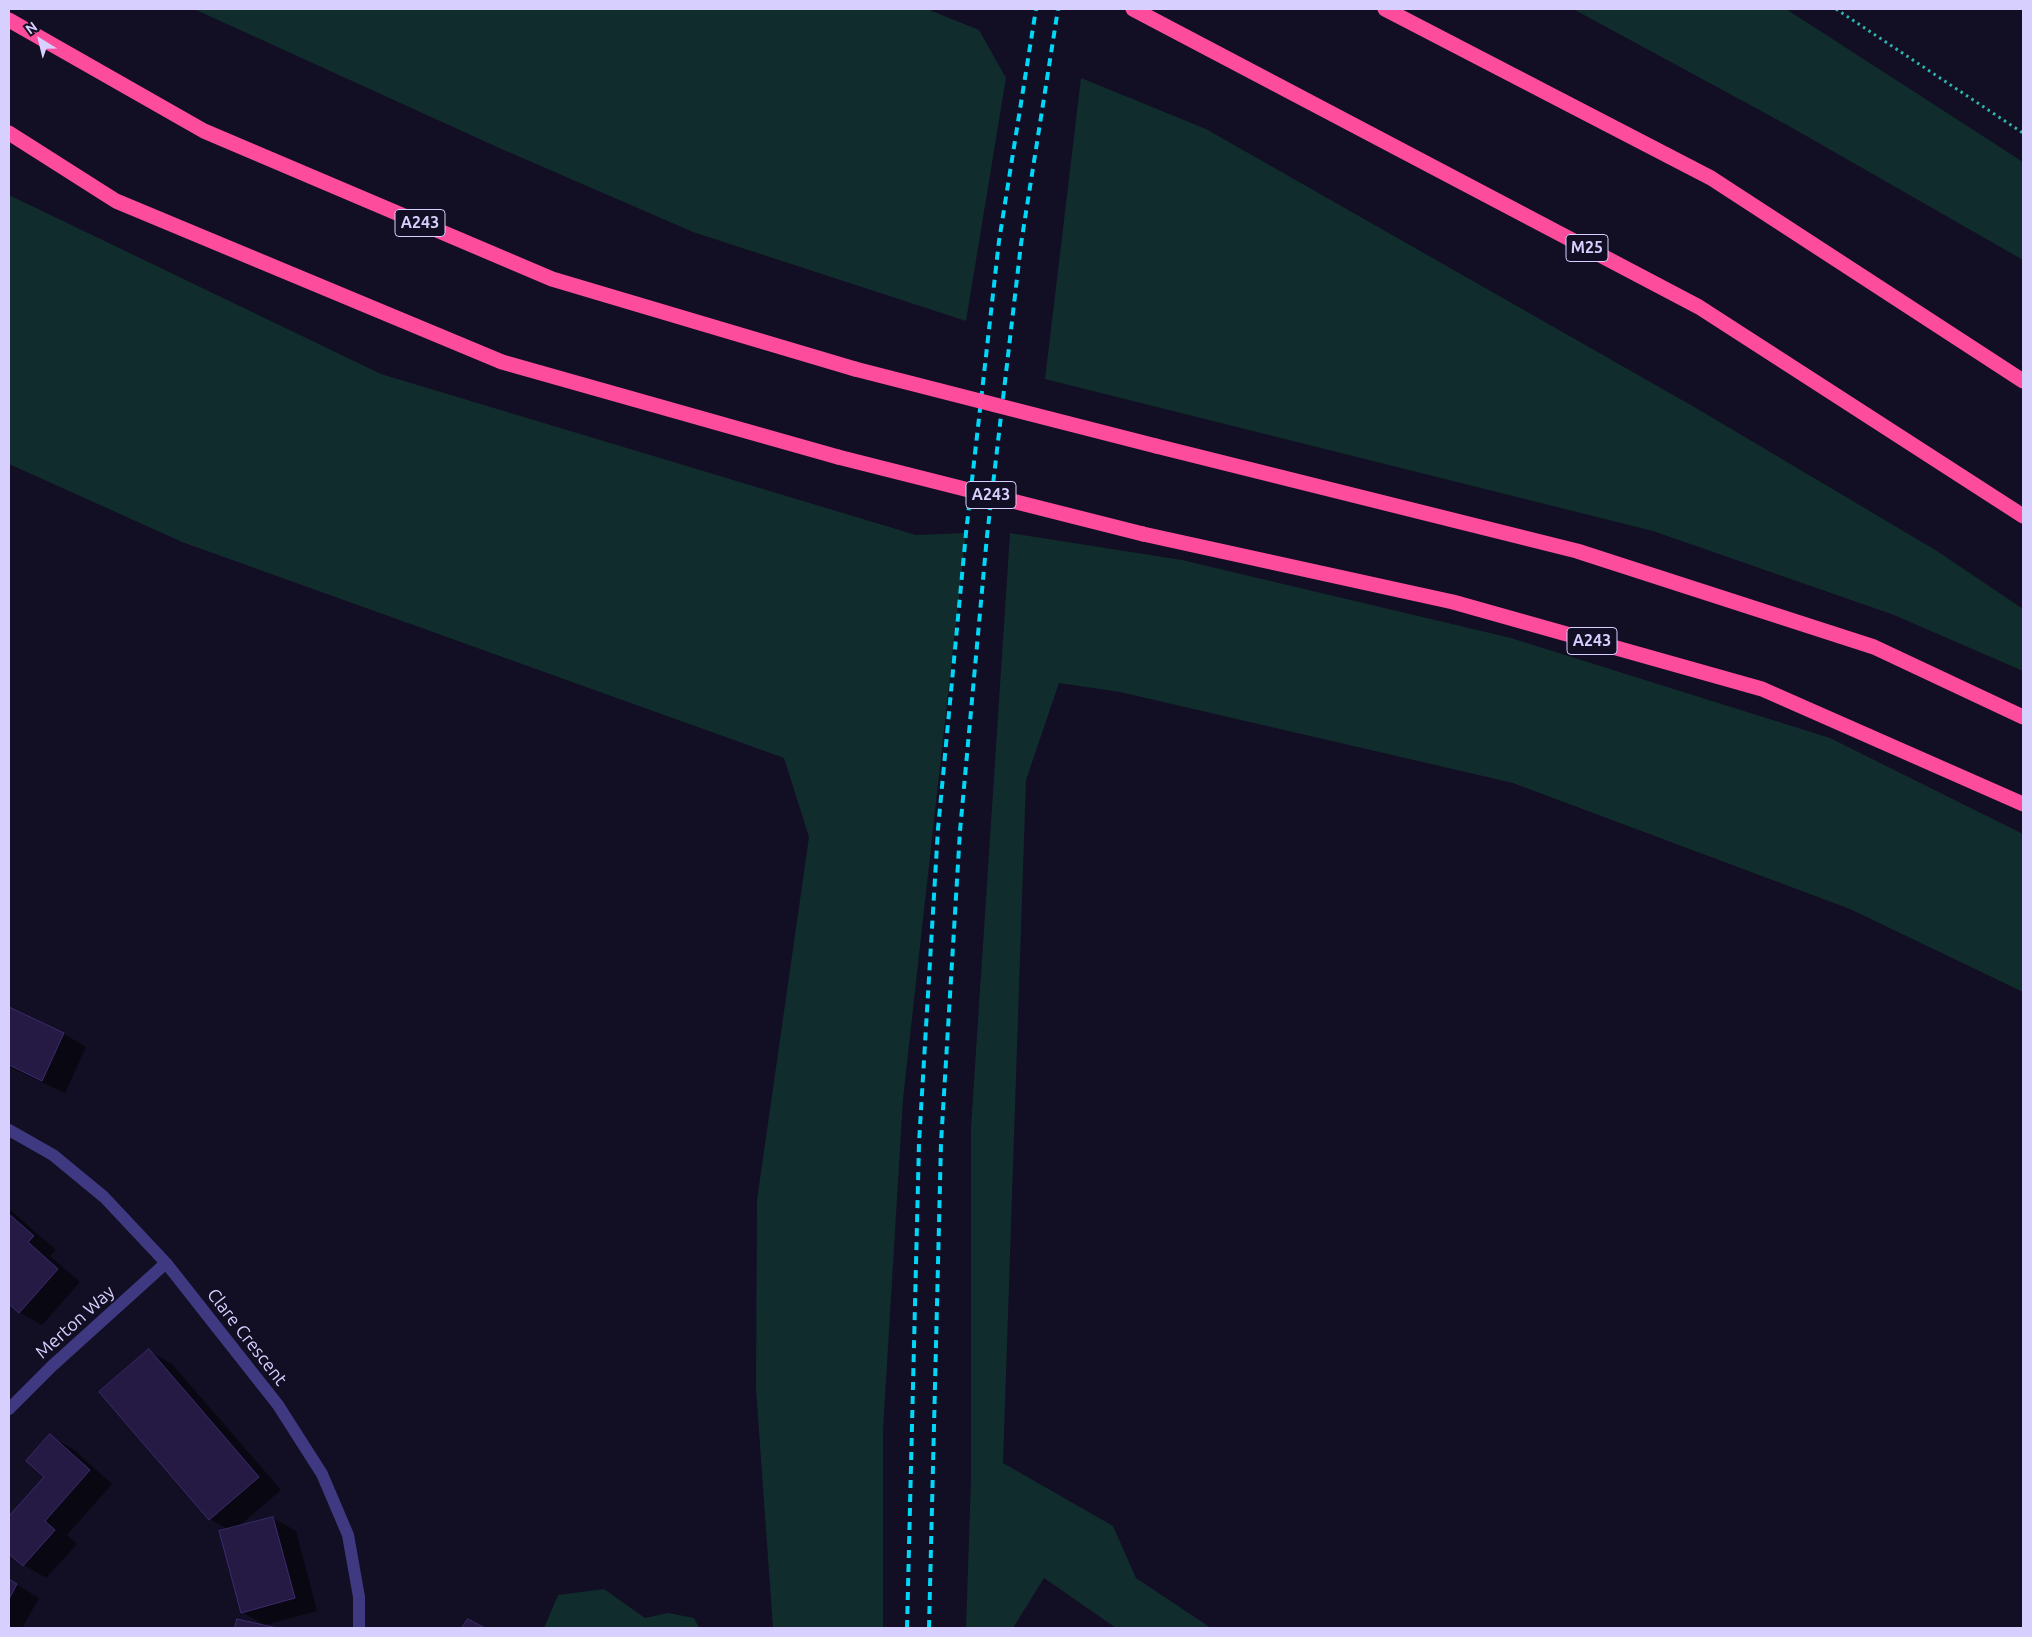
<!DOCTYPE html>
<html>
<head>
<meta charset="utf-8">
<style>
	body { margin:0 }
	#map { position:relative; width:2032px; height:1637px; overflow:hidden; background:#120e23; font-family:Ubuntu,sans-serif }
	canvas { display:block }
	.frame { position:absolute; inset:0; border:10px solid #d7d0ff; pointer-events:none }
	.north { position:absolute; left:15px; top:15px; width:50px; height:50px; -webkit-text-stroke:4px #120e23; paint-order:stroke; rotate:324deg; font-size:14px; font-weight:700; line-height:20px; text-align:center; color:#d7d0ff }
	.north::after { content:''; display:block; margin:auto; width:18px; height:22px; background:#d7d0ff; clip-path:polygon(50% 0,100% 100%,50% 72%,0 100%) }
</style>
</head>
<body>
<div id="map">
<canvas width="2032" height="1637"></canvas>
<div class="frame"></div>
<div class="north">N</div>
</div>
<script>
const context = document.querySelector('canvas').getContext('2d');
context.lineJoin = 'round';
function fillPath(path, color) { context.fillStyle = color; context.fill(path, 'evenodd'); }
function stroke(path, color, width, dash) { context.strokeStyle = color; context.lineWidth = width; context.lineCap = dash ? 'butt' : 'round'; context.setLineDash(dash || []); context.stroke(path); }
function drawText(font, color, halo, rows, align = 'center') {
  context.font = font + ' Ubuntu,sans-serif'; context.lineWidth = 4; context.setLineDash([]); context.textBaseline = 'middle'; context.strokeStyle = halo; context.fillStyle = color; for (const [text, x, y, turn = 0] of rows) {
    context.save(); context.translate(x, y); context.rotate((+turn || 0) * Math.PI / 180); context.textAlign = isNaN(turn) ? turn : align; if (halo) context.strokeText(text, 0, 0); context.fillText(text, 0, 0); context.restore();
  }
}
const green = new Path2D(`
	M194,9h733l52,21 27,48 -40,243 -273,-89 -196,-85z
	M1573,9h213l237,153v98l-236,-135z
	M1081,78l125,51 490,279 241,143 86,58v62l-129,-56 -241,-84 -608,-152z
	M9,195l372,179 535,161 50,-2 -63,566 -20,331v198h-110l-17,-239 1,-189 52,-363 -25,-79 -602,-216 -173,-78z
	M1010,533l172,27 329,78 319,100 193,96v158l-173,-83 -337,-126 -393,-91 -61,-9 -33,97 -23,683 110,63 23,52 75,50h-95l-72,-50 -31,50h-47l5,-149v-352z
	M604,1589l41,29 23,-5 26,5 5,10h-155l14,-33z`);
const shadow = new Path2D(`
	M9,1008l55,26 22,13 -21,46 -56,-26z
	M9,1209l47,41 -6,6 30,26 -38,43 -23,-13 -10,-9z
	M149,1351l23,13 109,126 -43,37 35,-9 23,13 21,80 -52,14 -23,-13 -13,-82 -19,-11z
	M50,1436l23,13 39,35 -45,51 10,9 -31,34 -22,-13 -15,-13v-35l36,-40z
	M9,1580l30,18 -17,30h-13z`);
const building = new Path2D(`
	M9,1007l55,26 -22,48 -33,-16z
	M9,1214l25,22 -6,6 30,27 -39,44 -10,-9z
	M149,1349l110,128 -50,43 -110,-128z
	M50,1434l40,36 -45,51 10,9 -32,36 -14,-12v-38l35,-39 -18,-16z
	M273,1517l22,81 -54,15 -22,-82z
	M9,1579l8,5 -8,15z
	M237,1619l40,9h-42z
	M468,1619l17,9h-23z`);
const path = new Path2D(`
	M1836,9l187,124`);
const street = new Path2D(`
	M9,1130l44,25 51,42 62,66 112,142 44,69 26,61 11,62v31
	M9,1409l43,-43 114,-103`);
const highway = new Path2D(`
	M1133,9l566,298 324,209
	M1385,9l326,169 312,203
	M9,20l195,111 348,148 303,90
	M9,133l107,68 386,161 336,95
	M1156,446l421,105 297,96 149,70
	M1143,534l310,68 309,87 261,115`);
const rail = new Path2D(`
	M907,1628l12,-485 19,-314 28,-296 33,-292 37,-232
	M929,1628l12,-485 19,-312 27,-295 34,-292 37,-235`);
const highwayBridge = new Path2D(`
	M855,369l301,77
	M838,457l305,77`);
const shields = [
	[420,223,50],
	[1587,248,42],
	[991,495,50],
	[1592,641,50]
];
const shieldNames = [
	["A243",420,223],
	["M25",1587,248],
	["A243",991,495],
	["A243",1592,641]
];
const streetNames = [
	["Merton Way",75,1322,-42],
	["Clare Crescent",247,1337,52]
];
fillPath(green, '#112c2c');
fillPath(shadow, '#0007');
fillPath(building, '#241a43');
stroke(building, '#3c2c6f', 1);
stroke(path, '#2fb3b0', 3, [2.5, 4]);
stroke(street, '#3f3981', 12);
stroke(highway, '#fd4c9b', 15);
stroke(rail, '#02d7f8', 4, [8, 6]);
stroke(highwayBridge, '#fd4c9b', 15);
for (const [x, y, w] of shields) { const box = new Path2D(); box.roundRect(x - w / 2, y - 13.5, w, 27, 4); context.fillStyle = '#120e23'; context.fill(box); stroke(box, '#d7d0ff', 1); }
drawText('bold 16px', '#d7d0ff', null, shieldNames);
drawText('18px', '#d7d0ff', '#120e23', streetNames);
</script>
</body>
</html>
